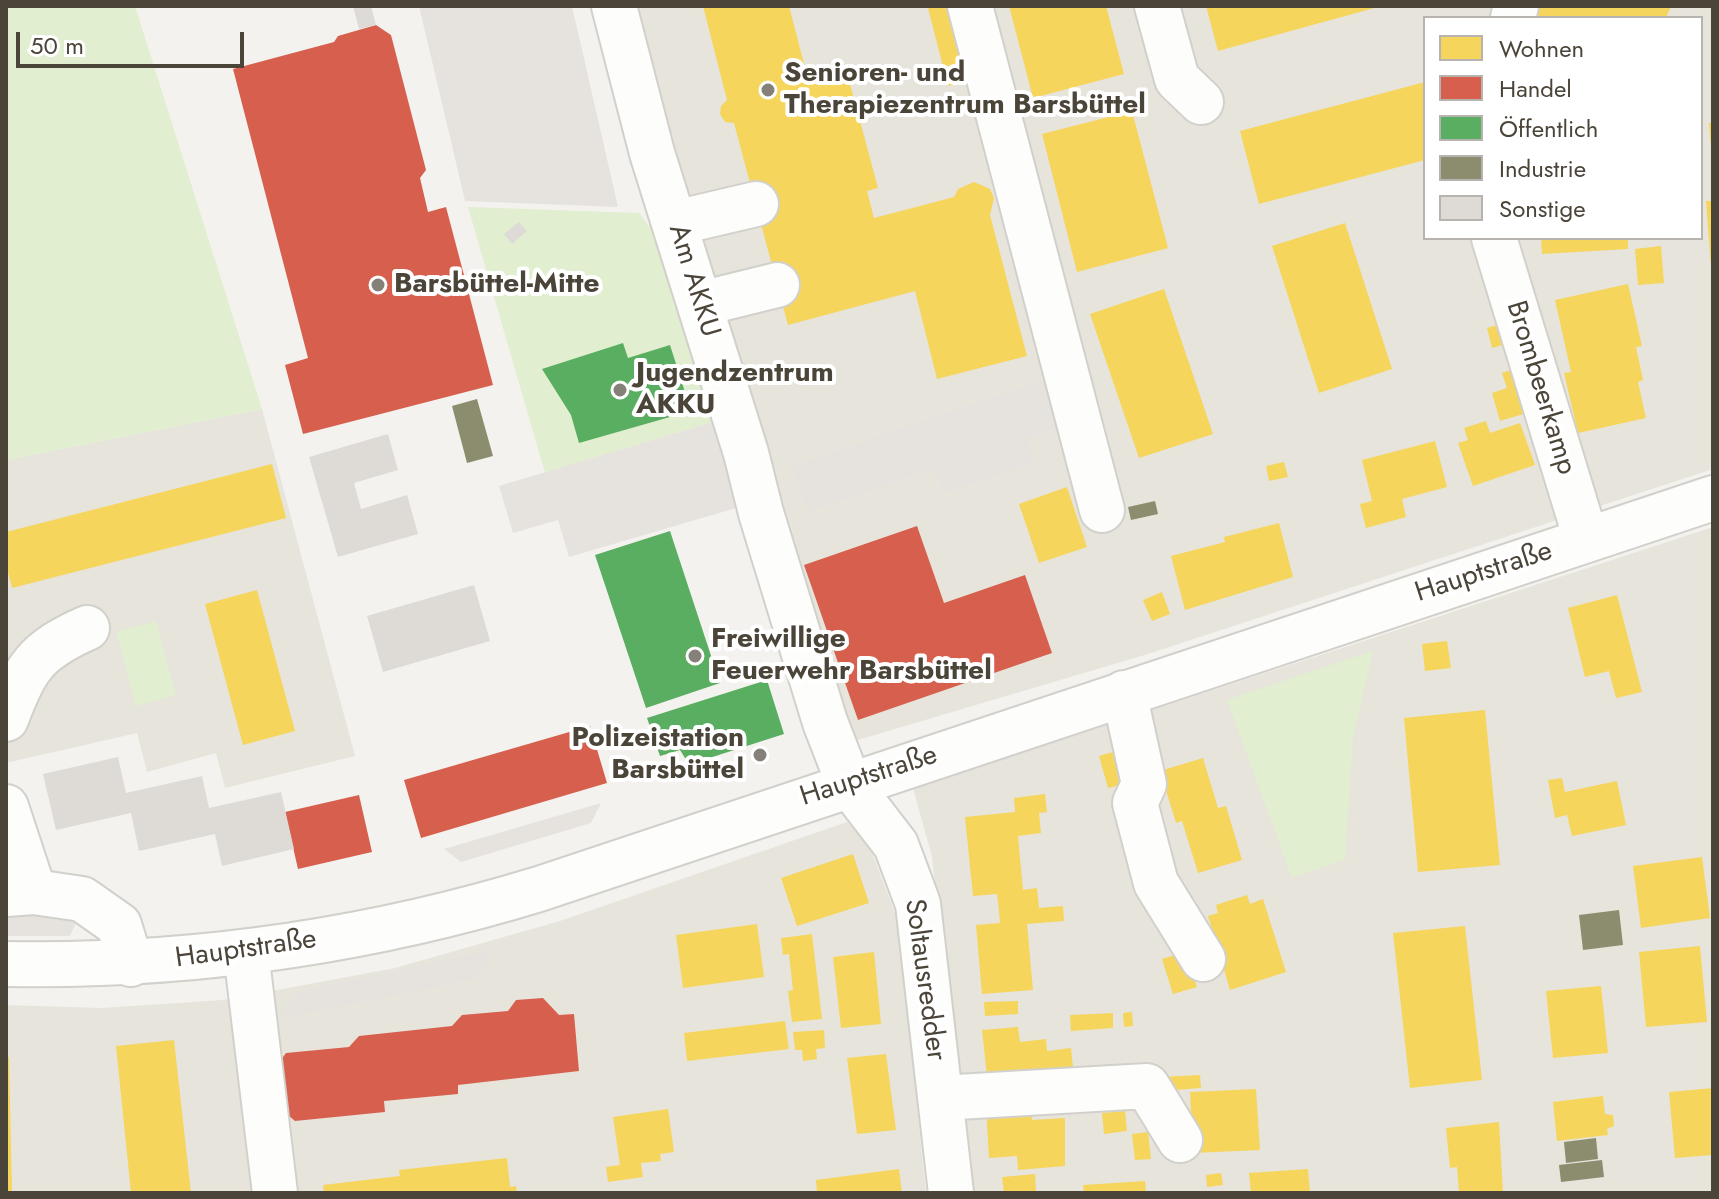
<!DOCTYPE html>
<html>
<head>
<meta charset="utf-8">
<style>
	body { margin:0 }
	#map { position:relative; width:1719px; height:1199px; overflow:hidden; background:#f4f2ee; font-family:Jost,sans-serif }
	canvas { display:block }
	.frame { position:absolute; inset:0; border:8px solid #4b4439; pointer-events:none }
	.legend { position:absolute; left:1423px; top:16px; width:280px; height:224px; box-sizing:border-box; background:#fff; border:2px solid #b7b4b0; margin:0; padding:10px 14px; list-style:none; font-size:24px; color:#4b4439 }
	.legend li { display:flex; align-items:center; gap:16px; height:40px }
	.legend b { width:40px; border:2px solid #b7b4b0 }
	.scale { position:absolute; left:16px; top:32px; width:228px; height:36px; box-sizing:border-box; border:4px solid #4b4439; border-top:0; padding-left:10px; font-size:24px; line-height:28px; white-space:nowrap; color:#4b4439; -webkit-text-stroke:6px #fff; paint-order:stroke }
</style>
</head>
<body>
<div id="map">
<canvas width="1719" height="1199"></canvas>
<div class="frame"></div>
<ul class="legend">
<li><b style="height:22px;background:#f6d55c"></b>Wohnen</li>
<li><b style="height:22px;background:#d6604d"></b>Handel</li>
<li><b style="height:22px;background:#5aae61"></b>Öffentlich</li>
<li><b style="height:22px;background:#8c8c6e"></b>Industrie</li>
<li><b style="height:22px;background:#dedbd6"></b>Sonstige</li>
</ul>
<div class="scale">50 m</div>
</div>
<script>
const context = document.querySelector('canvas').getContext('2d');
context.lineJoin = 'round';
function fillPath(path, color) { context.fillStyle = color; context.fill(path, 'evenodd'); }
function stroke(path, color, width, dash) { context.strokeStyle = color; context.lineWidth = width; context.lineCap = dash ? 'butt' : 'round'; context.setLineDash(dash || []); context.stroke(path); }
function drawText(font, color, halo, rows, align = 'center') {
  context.font = font + ' Jost,sans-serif'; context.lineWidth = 8; context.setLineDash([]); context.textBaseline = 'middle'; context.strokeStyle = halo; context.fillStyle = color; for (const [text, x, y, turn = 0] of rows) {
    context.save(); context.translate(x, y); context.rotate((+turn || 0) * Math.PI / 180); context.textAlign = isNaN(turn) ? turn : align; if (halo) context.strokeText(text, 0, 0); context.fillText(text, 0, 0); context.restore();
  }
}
const residential = new Path2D(`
	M631,6h1082v463l-565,185 -297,88zM1425,18h276v220h-276z
	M262,409l93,347 -130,32 -9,-35 -69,19 -10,-39 -131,30v-303z
	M1713,527v666h-746l-35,-336 -19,-69z
	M847,822l23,25 28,74 28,272h-920v-188l96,3 121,-8 172,-32 165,-47z`);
const green = new Path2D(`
	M6,6h129l127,403 -256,51z
	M468,207l171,6 19,25 59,183 -172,52z
	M156,621l20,74 -40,11 -20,-74z
	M1373,651l-20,86 -8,122 -53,19 -65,-178z`);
const parking = new Path2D(`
	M419,6h153l46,201 -153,-6z
	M1046,379l16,46 -35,13 7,24 -90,31 -10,-25 -126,44 -16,-46z
	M717,421l26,85 -174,51 -11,-37 -45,13 -14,-47z
	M601,803l-10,20 -130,39 -17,-13z
	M6,910l75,1 -11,25h-64z
	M494,950l-16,28 -200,41 19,-27z`);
const homes = new Path2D(`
	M703,6h86l19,73 38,-10 32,119 -11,3 7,27 80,-21 4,-8 16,-7 16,7 4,9 -4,17 37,141 -90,23 -22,-88 -127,34 -54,-202 -9,-1 -5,-8 1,-8 6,-6z
	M937,6h18l19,73 -26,7 -20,-78z
	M1009,6h97l18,68 -91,24z
	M1206,6h172v1l-160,44z
	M1526,6h145l-5,12h-143z
	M1425,82v78l-166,44 -19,-73z
	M1132,111l36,137 -91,24 -35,-138z
	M1709,123h4v24h-2z
	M1706,201h7v66h-2z
	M1345,223l47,146 -73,24 -47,-147z
	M1541,238h87v11l-86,5z
	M1661,246l3,37 -26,2 -3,-36z
	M1628,284l14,62 -6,1 7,33 -5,2 8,36 -68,15 -14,-60 7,-1 -16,-72z
	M1164,289l49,145 -74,24 -49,-144z
	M1508,322l5,20 -21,6 -5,-20z
	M1517,368l13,44 -30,9 -8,-28 15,-5 -5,-15z
	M1486,421l4,12 30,-10 15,42 -62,21 -15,-43 10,-3 -4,-12z
	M1435,441l12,46 -45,12 4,18 -40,11 -6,-24 12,-3 -10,-41z
	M1284,462l4,15 -19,4 -3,-15z
	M272,464l14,54 -274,70 -6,-24v-32z
	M1067,487l20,60 -48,16 -20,-59z
	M1279,523l14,54 -108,33 -14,-54 54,-14 -1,-5z
	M257,590l38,141 -52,14 -38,-141z
	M1162,592l8,22 -18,7 -9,-21z
	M1617,595l25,97 -26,6 -7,-27 -24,6 -17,-69z
	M1447,641l4,27 -26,3 -3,-27z
	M1485,710l15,155 -82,7 -14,-154z
	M1127,748l9,33 -28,7 -9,-32z
	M1203,758l15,50 8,-2 16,54 -44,13 -16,-52 -6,2 -16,-52z
	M1562,778l3,14 52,-11 9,44 -54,11 -5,-21 -12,3 -7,-38z
	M1045,794l2,18 -8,1 2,20 -23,3 5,54 14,-2 2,20 24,-2 1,15 -37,3 6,66 -51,4 -6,-69 24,-2 -1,-12 -2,-17 -24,2 -8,-79 50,-5 -1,-14z
	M853,854l16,49 -72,23 -16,-48z
	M1702,857l8,61 -69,10 -8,-62z
	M1247,895l3,9 13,-5 23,73 -56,18 -22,-74 10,-3 -2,-8z
	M757,924l7,53 -81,11 -7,-53z
	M1465,926l17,154 -72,8 -17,-155z
	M812,934l10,85 -30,3 -4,-31 5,-1 -4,-36 -6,1 -2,-17z
	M1700,946l7,76 -61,5 -7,-75z
	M874,952l7,72 -40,4 -8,-71z
	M1185,952l12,35 -24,7 -11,-35z
	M1601,986l7,67 -55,5 -7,-67z
	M1018,1001v13l-33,2 -1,-14z
	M1132,1012l1,14 -9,1 -1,-14z
	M1113,1013v15l-42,3 -1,-16z
	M785,1021l4,28 -102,12 -3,-28z
	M1018,1027l2,15 26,-3 1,12 24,-3 2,19 -86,9 -5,-46z
	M824,1030l1,18 -9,1 1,10 -14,2 -1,-11h-7l-2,-18z
	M174,1040l17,153h-60l-15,-147z
	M886,1054l10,76 -39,4 -10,-76z
	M6,1057h3l3,136h-6z
	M1200,1075l1,13 -39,3 -2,-14z
	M1713,1088v67l-38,3 -6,-66z
	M1256,1089l4,61 -67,3 -3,-61z
	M1603,1096l2,18 8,1 1,11 -7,3 1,6 -51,6 -4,-39z
	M1031,1104l1,16 33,-2v48l-47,4 -1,-14 -28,2 -3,-51z
	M668,1109l6,43 -14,2 1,7 -20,2 2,14 -35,5 -2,-15 14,-2 -7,-48z
	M1125,1111l2,20 -23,3 -2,-21z
	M1499,1122l4,71h-44l-2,-26 -7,1 -4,-40z
	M1148,1132l3,27 -16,1 -3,-26z
	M507,1158l3,29 6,-1 1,7h-193l-1,-8 77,-9 -1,-6z
	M899,1169l3,24h-85l-1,-13z
	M1308,1169l2,24h-59l-2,-20z
	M1221,1173l2,12 -16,2 -1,-12z
	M1035,1174l1,19h-32l-2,-16z
	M1145,1181l1,12h-62l-1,-8z`);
const shops = new Path2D(`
	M376,25l15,10 35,135 -6,8 8,34 18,-5 47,178 -190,49 -18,-69 23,-7 -75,-289 101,-27 4,-6z
	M917,526l27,77 81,-28 27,78 -194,67 -54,-155z
	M590,726l17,57 -186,55 -17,-58z
	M359,795l13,57 -74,17 -13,-57z
	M543,998l16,17 15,-1 5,57 -121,14v9l-74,7 1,11 -90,9 -13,-11 -5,-45 9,-12 63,-6 10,-11 93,-10 10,-11 46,-4 8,-11z`);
const public = new Path2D(`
	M623,343l5,15 42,-13 21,66 -112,32 -8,-28 -29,-46z
	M670,531l50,152 -74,25 -51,-153z
	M767,680l17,54 -84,27 -15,-3 -5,-8 -20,6 -13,-38z`);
const industry = new Path2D(`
	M477,399l16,57 -26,7 -15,-57z
	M1155,501l3,13 -27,6 -3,-13z
	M1619,910l4,35 -40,5 -4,-35z
	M1596,1138l2,21 -32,4 -2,-21z
	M1602,1160l2,17 -43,5 -2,-17z`);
const building = new Path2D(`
	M353,6h18l5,19 -17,4z
	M519,222l8,9 -15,13 -8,-10z
	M388,434l10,36 -44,13 7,26 46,-14 11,39 -80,23 -29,-100z
	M474,585l16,56 -107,31 -16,-56z
	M118,757l8,36 76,-17 7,32 72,-16 13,57 -72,17 -7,-32 -76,17 -8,-38 -75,17 -13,-56z`);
const minor = new Path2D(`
	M614,6l38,147 94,300 15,60 64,209 24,62 47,61 22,59 33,289
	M970,6l132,504
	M1157,6l20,73 24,23
	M1513,18l3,-12
	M675,223l81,-19
	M1494,238l92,301
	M700,304l77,-19
	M1124,693l20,91 -9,19 21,80 47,76
	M6,719c20,-52 29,-68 81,-91
	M6,807l28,85
	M6,894l28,-2 48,7 37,26 12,39
	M246,952l29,241
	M6,964c181,3 360,-22 533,-75l1174,-391
	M940,1098l207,-12 33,54`);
const markers = [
	[768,90,8,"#868178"],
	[378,285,8,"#868178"],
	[620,390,8,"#868178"],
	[695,656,8,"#868178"],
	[760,755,8,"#868178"]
];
const poiNames = [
	["Senioren- und",784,74],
	["Therapiezentrum Barsbüttel",784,106],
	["Barsbüttel-Mitte",394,285],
	["Jugendzentrum",636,374],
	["AKKU",636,406],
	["Freiwillige",711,640],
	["Feuerwehr Barsbüttel",711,672],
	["Polizeistation",744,739,"right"],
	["Barsbüttel",744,771,"right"]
];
const streetNames = [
	["Am AKKU",693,281,73],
	["Brombeerkamp",1540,388,73],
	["Hauptstraße",1484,573,-18],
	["Hauptstraße",869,777,-18],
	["Hauptstraße",246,950,-8],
	["Soltausredder",924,980,82]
];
fillPath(residential, '#e7e4dc');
fillPath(green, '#e1eecf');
fillPath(parking, '#e6e3df');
fillPath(homes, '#f6d55c');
fillPath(shops, '#d6604d');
fillPath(public, '#5aae61');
fillPath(industry, '#8c8c6e');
fillPath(building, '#dedbd6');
stroke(minor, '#d2d0cb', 48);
stroke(minor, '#fdfdfc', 44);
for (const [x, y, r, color] of markers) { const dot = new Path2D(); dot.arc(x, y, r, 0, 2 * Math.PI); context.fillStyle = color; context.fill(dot); stroke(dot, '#fff', 3); }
drawText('bold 28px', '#4b4439', '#fff', poiNames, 'left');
drawText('28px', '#4b4439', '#fff', streetNames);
</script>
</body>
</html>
